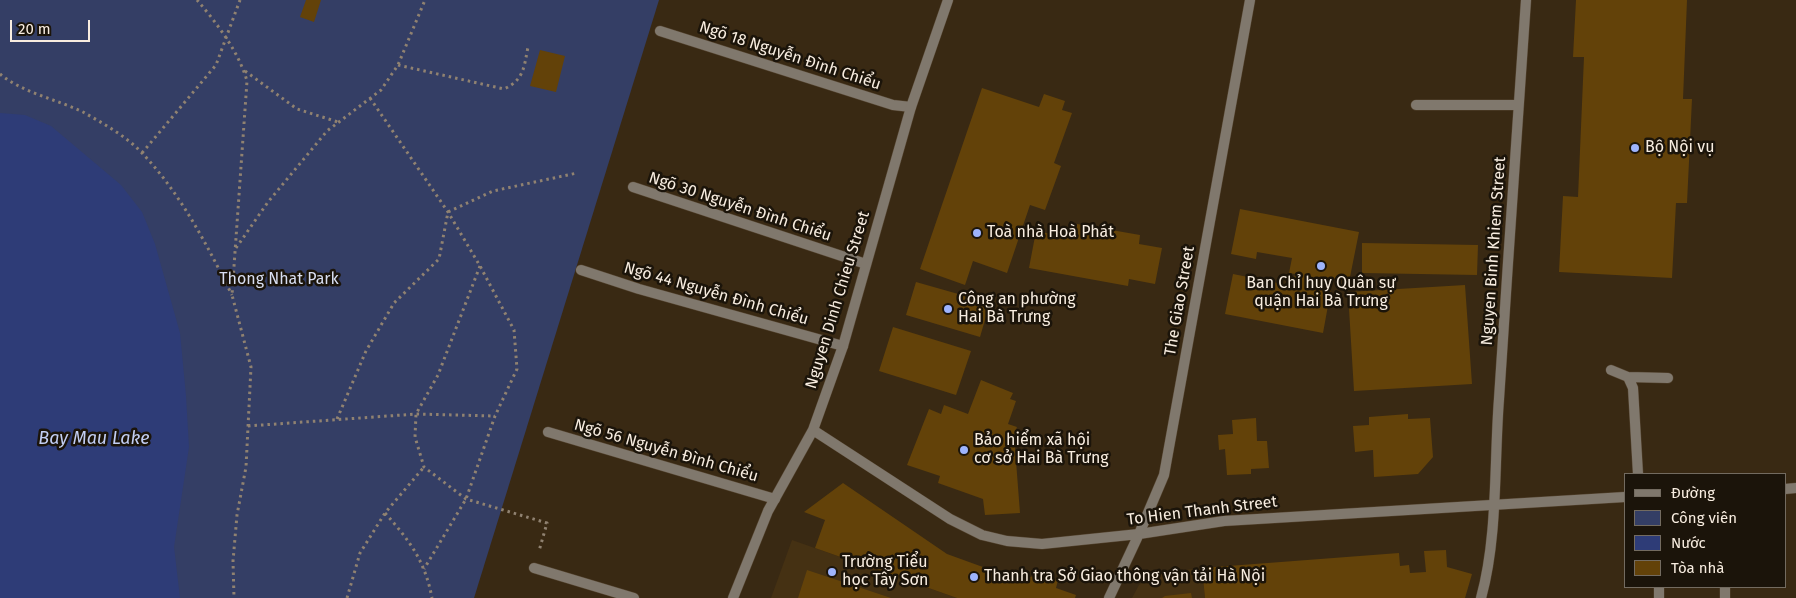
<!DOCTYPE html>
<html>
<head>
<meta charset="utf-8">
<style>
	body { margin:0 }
	#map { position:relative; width:1796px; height:598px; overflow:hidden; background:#392913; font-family:"Fira Sans",sans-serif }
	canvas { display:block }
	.legend { position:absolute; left:1624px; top:473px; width:162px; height:115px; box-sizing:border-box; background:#1b140a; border:1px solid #736b60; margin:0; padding:6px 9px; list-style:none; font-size:15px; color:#f8ede0 }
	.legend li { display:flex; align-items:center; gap:10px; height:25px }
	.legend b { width:25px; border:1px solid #736b60 }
	.scale { position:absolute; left:10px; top:20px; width:80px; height:22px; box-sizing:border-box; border:2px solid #f8ede0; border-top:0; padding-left:6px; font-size:15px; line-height:18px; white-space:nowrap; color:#f8ede0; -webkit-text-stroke:4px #1b140a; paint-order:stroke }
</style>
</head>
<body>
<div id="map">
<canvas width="1796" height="598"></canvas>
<ul class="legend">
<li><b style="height:6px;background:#80786d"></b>Đường</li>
<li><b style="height:14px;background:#343e65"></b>Công viên</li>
<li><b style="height:14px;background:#2e3c77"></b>Nước</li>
<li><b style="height:14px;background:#634209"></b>Tòa nhà</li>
</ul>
<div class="scale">20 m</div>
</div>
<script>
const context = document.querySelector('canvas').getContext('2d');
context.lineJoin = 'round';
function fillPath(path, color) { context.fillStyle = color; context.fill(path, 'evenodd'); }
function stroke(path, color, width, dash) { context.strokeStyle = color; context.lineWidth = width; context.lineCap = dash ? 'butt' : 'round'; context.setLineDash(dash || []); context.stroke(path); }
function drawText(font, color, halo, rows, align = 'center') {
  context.font = font + ' "Fira Sans",sans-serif'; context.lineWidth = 5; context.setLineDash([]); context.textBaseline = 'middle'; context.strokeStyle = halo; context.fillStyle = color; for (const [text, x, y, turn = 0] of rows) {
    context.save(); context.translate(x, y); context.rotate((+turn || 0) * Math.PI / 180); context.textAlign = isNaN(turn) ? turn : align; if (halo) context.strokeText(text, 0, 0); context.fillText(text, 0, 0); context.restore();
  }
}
const built = new Path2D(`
	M792,540l165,58h-186z
	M1202,568l3,30h-73l7,-13 18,-12z`);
const green = new Path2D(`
	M0,0h659l-185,598h-474z`);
const water = new Path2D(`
	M0,113l25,2 26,11 70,59 21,27 13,32 25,89 6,63 3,51 -15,100 6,51h-180z`);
const building = new Path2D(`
	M306,0h15l-7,22 -14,-5z
	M1576,0h111l-4,99h9l-5,104h-11l-4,75 -113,-6 4,-76 15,1 6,-140h-11z
	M540,50l25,6 -9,36 -26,-6z
	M982,88l57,19 5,-13 21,7 -3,9 10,3 -18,50 7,3 -16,44 -15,-5 -23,68 -34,-12 -8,24 -45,-16z
	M1240,209l119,23 -10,50 -16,-4 -10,55 -98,-19 8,-40 60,12 2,-12 -6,-1 3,-15 -35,-6 -1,7 -25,-5z
	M1077,224l63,11 -1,9 23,4 -7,36 -26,-5 -1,7 -99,-18 7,-37 38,7z
	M1362,243l116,2 -1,30 -115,-2z
	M916,282l74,21 -10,34 -74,-22z
	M1465,285l7,99 -118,7 -6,-99z
	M893,327l78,24 -15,44 -77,-24z
	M981,380l32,13 -3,6 6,2 -8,23 9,3 -3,8 6,78 -35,2 -2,-16 -45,-16 2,-7 -33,-11 22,-56 12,5 3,-9 24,9z
	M1408,414v5l22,-1 3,39 -15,17 -44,3 -1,-27 -18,2 -2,-26 16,-1v-8z
	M1256,418l1,23h10l2,27 -18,1v5l-24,1 -2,-26 -6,1 -1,-15 15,-1 -1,-14z
	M843,483l104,71 69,25 26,-4 16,5 -2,8 20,7 -1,3h-118l-142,-50 10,-28 -21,-8z
	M1446,550l1,17 25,7 -7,24h-260l-3,-30 197,-15 1,13 9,-1 1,8 16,-1 -2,-21z
	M807,570l84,28h-93z
	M1191,593l1,5h-30l3,-2z`);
const path = new Path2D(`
	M197,0c19,22 42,52 50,81l-15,214 19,72 -5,100 -9,48 -4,46 1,37
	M398,65l106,24c20,-9 20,-22 24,-42
	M245,71l52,38 41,13
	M0,74c23,19 56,25 83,38 21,12 43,24 59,41 39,41 65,92 90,142
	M370,98l78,114 32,54 34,64 3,39 -22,47 -29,83 -42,70
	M142,153l74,-88 24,-65
	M236,248l32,-46 59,-71 54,-41 17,-25 27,-65
	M480,266l-42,109 -22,39 -1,23 9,30 42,32 81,24 -8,28
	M337,419l29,-68 28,-48 45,-44 9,-47 45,-21 84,-18
	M248,426l168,-12 79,2
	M385,513c25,28 40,48 47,85
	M347,598l13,-45 25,-40 39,-46`);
const service = new Path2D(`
	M660,31l233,74 18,2
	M633,187l233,77
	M581,270l58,19 204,57
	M1611,370l17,7 5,11 5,86
	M1628,377l40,1
	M548,432l227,67
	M534,568l100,30
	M1659,587v11
	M1725,587v11`);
const minor = new Path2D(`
	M1416,105h102
	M1139,534l25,-59 86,-475
	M1481,598c17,-61 13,-135 18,-199 9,-133 17,-266 27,-399`);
const tertiary = new Path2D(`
	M813,430l137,89 32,16 25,6 35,3 97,-10 85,-13 401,-24
	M1785,489l11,-1
	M733,598l35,-87 45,-81 30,-84 68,-239 37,-107
	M1109,598l30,-64`);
const markers = [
	[1635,148,5,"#9eb4fd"],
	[977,233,5,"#9eb4fd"],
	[1321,266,5,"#9eb4fd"],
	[948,309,5,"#9eb4fd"],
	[964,450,5,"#9eb4fd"],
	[832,572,5,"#9eb4fd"],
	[974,577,5,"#9eb4fd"]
];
const streetNames = [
	["Ngõ 18 Nguyễn Đình Chiểu",790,56,18],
	["Ngõ 30 Nguyễn Đình Chiểu",740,207,18],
	["Nguyen Binh Khiem Street",1494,251,-86],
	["Ngõ 44 Nguyễn Đình Chiểu",716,294,16],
	["Nguyen Dinh Chieu Street",838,300,-73],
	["The Giao Street",1180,301,-80],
	["Ngõ 56 Nguyễn Đình Chiểu",666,451,16],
	["To Hien Thanh Street",1202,511,-7]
];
const poiNames = [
	["Bộ Nội vụ",1645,148],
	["Toà nhà Hoà Phát",987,233],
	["Ban Chỉ huy Quân sự",1321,284,"center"],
	["quận Hai Bà Trưng",1321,302,"center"],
	["Công an phường",958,300],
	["Hai Bà Trưng",958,318],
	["Bảo hiểm xã hội",974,441],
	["cơ sở Hai Bà Trưng",974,459],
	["Trường Tiểu",842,563],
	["học Tây Sơn",842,581],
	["Thanh tra Sở Giao thông vận tải Hà Nội",984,577]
];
const parkNames = [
	["Thong Nhat Park",279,280]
];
const waterNames = [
	["Bay Mau Lake",94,439]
];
fillPath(built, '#453113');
fillPath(green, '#343e65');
fillPath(water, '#2e3c77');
fillPath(building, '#634209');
stroke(service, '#544430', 11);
stroke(minor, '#544430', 11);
stroke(tertiary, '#544430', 11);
stroke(path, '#908271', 3, [2.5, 4]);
stroke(service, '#80786d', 10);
stroke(minor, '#80786d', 10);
stroke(tertiary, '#80786d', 10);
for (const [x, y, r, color] of markers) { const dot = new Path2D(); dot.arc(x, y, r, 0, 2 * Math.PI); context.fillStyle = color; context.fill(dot); stroke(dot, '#1b140a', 2); }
drawText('16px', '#f8ede0', '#1b140a', streetNames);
drawText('16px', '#f8ede0', '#1b140a', poiNames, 'left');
drawText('16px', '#d8def1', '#1b140a', parkNames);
drawText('italic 18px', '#c2cef3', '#1b140a', waterNames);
</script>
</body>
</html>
